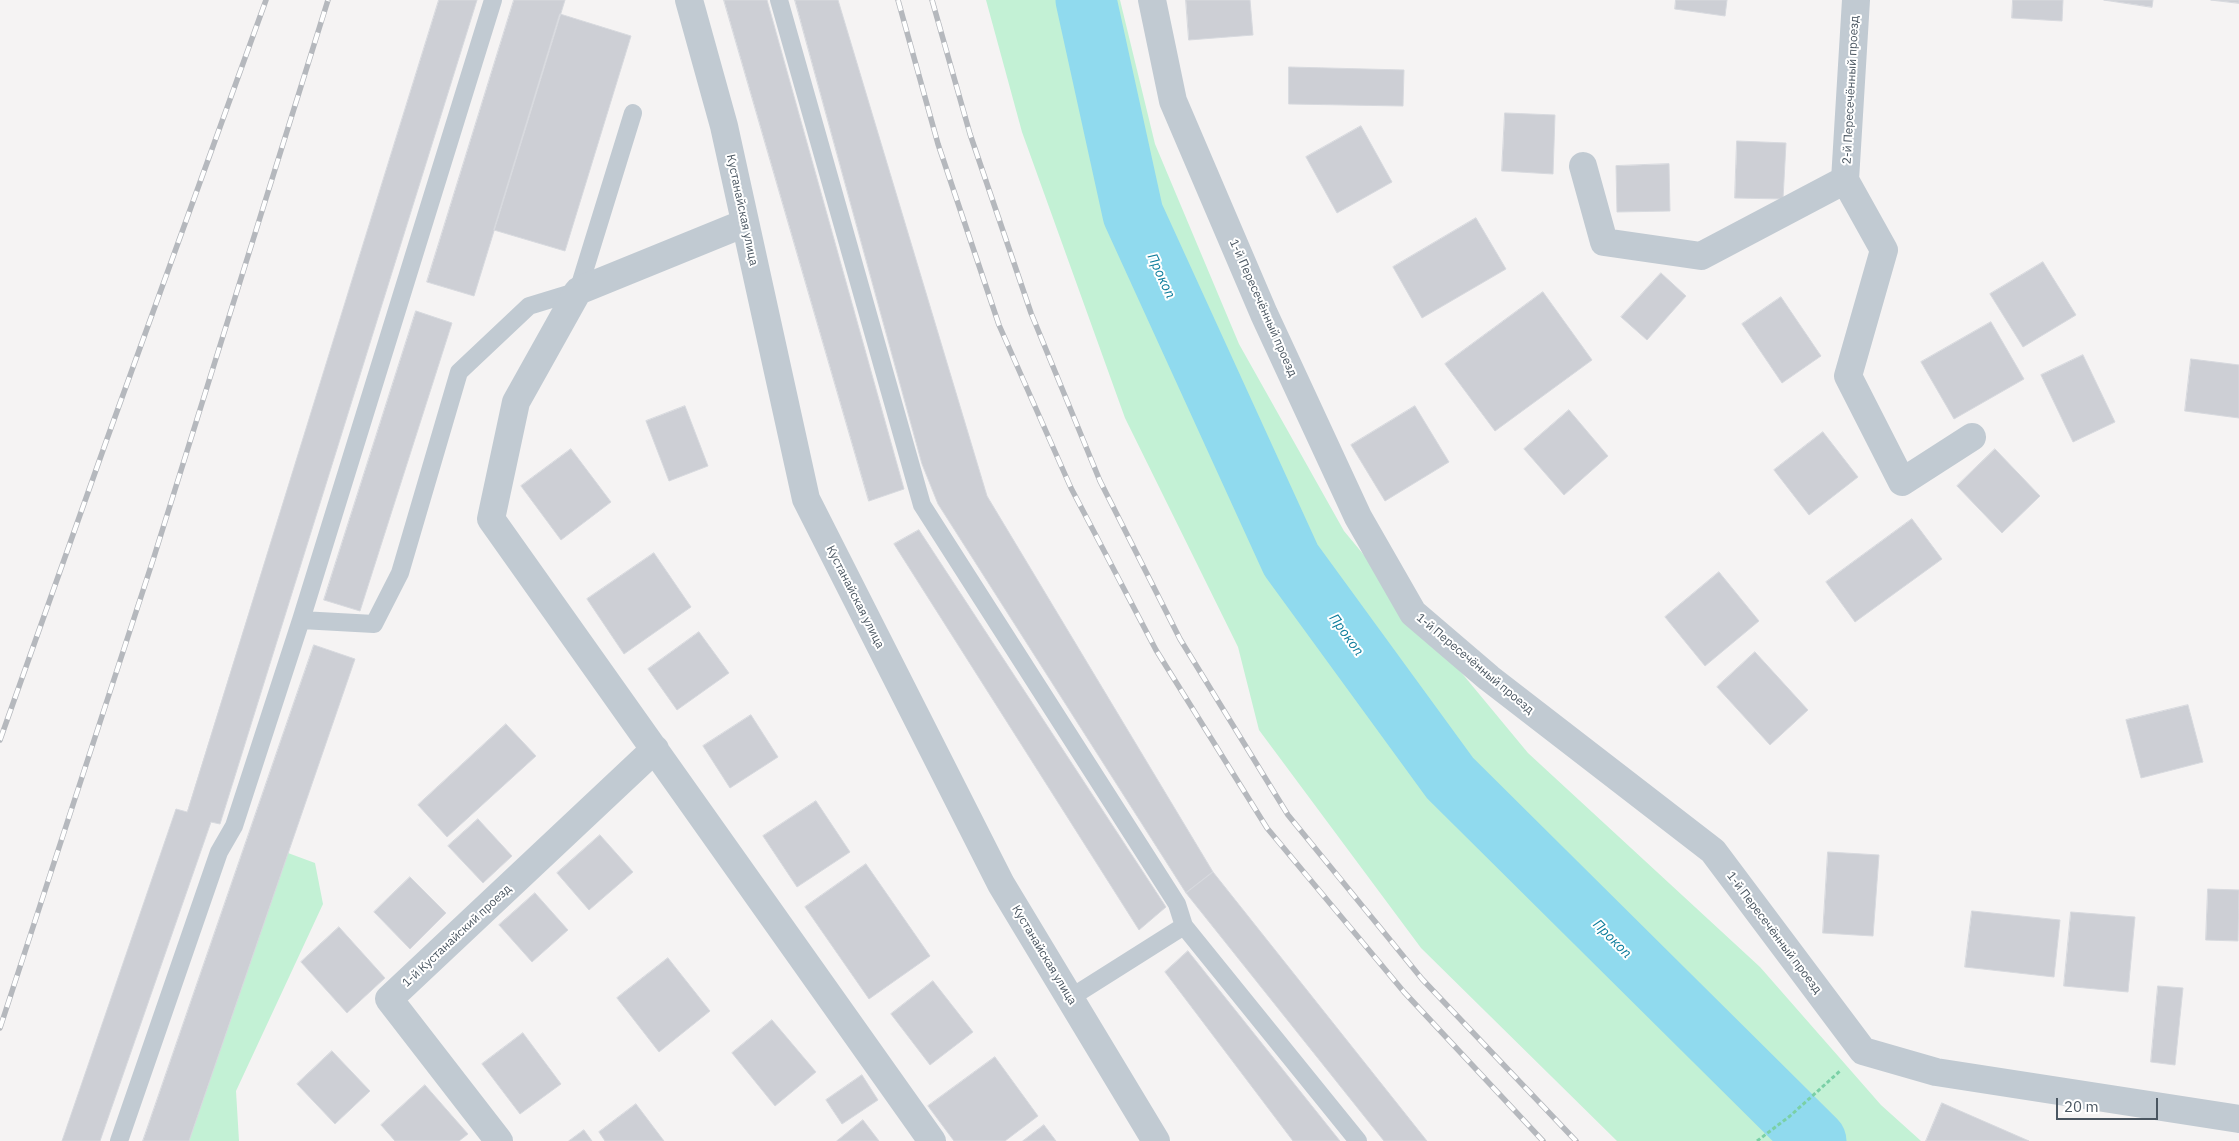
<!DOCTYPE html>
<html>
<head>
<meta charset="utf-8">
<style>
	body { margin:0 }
	#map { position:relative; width:2239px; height:1141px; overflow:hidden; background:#f5f3f3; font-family:"IBM Plex Sans",sans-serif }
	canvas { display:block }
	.scale { position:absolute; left:2056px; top:1098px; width:102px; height:22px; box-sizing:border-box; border:2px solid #4a5661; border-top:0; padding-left:6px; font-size:15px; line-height:18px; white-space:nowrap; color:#4a5661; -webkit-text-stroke:4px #fff; paint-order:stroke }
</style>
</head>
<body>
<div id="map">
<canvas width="2239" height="1141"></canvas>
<div class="scale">20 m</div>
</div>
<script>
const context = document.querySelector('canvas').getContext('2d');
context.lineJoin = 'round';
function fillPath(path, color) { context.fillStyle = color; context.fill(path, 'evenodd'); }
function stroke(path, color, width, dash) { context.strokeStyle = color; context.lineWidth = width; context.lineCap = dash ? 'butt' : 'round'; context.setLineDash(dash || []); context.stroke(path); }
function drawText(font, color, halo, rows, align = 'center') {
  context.font = font + ' "IBM Plex Sans",sans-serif'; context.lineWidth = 4; context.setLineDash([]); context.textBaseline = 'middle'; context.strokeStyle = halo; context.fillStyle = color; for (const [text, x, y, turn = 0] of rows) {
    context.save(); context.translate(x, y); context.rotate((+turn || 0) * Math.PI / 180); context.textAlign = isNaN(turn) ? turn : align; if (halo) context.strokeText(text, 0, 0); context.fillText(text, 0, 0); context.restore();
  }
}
const green = new Path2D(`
	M986,0h134l35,144 84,200 105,187 184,222 232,214 121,138 40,36h-304l-196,-193 -162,-218 -21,-83 -113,-229 -103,-286z
	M288,853l27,10 8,41 -87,187 3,50h-50z`);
const river = new Path2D(`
	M1086,0l47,214 158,346 159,218 366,363`);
const building = new Path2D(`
	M439,0h38l-257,824 -9,-2 -111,319h-38l114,-332 11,3z
	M514,0h51l-91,296 -47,-14z
	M724,0h43l137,489 -35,12z
	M795,0h43l149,496 226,376 -27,21 -248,-389 -16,-40z
	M1186,0h64l3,35 -64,5z
	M1676,0h51l-2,16 -50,-7z
	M2013,0h50l-1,21 -50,-3z
	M2104,0h49l-1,7z
	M2211,0h28v3z
	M560,14l71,22 -66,215 -71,-21z
	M1289,67l115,3 -1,36 -114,-2z
	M1505,113l50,2 -2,59 -51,-3z
	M1361,126l31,56 -55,31 -31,-56z
	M1737,141l49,2 -3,56 -48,-1z
	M1669,164l1,47 -53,1 -1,-46z
	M1476,218l30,51 -84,49 -29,-51z
	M2043,262l33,53 -53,32 -33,-53z
	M1661,273l25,23 -39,44 -26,-23z
	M1543,292l49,68 -97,71 -50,-67z
	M1781,297l40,59 -39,27 -40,-59z
	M416,311l36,12 -92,288 -36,-11z
	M1991,322l33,57 -70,40 -33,-57z
	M2083,355l32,67 -42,20 -32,-67z
	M2191,359l48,6v53l-54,-7z
	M685,406l23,60 -39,15 -23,-60z
	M1415,406l34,56 -64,39 -34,-56z
	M1569,410l39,46 -44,39 -40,-46z
	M1823,432l35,45 -49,38 -35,-45z
	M571,449l40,53 -50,38 -40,-54z
	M1995,449l45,47 -38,37 -45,-47z
	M1912,519l30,40 -87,63 -29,-40z
	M919,530l247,377 -27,23 -245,-386z
	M654,553l37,54 -67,47 -37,-55z
	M1719,572l40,49 -54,45 -40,-49z
	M699,632l30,41 -52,37 -29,-41z
	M314,645l41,14 -166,482h-46z
	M1755,652l53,58 -38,35 -53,-58z
	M2188,705l15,57 -62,16 -15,-58z
	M751,715l27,42 -48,31 -27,-42z
	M506,724l30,32 -89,81 -29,-32z
	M816,801l34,51 -53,35 -34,-51z
	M478,819l34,37 -29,27 -35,-37z
	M600,835l33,37 -44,38 -32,-37z
	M1828,852l51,3 -6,81 -50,-3z
	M866,864l64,92 -61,43 -64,-92z
	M1213,872l214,269h-43l-198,-248z
	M410,877l36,36 -36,36 -36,-37z
	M2208,889l31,1 -1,51 -32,-1z
	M535,893l33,37 -36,32 -33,-37z
	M1972,911l88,9 -6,57 -89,-10z
	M2071,912l64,5 -7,75 -64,-6z
	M339,927l46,51 -38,35 -46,-51z
	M1188,951l152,190h-47l-128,-169z
	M668,958l42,53 -51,41 -42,-54z
	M933,981l40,51 -43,33 -39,-51z
	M2158,986l25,2 -8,77 -24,-3z
	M772,1020l44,52 -41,34 -43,-53z
	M523,1033l38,51 -41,30 -38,-50z
	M332,1051l38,40 -35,33 -38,-40z
	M995,1057l43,59 -33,25h-51l-26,-35z
	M862,1075l16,25 -36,24 -16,-24z
	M425,1085l43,49 -9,7h-64l-14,-16z
	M1942,1103l87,38h-103z
	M636,1104l28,37h-59l-6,-9z
	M863,1120l16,21h-42z
	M1044,1125l12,16h-33z
	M584,1130l8,11h-23z`);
const path = new Path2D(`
	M1757,1141l33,-25 50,-45`);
const service = new Path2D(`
	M779,0l143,505 255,399 7,22
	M301,620l73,4 26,-51 59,-201 70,-66 49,-15 55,-178
	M1070,998l114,-72 174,215
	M119,1141l100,-289 15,-26 67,-206 192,-620`);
const minor = new Path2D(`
	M689,0l35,126 82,373 195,385 155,257
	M1152,0l21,101 91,213 94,203 55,96 76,65 224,173 150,200 73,21 303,47
	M1856,0l-11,180 39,70 -36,126 54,106 70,-45
	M1583,166l21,76 97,14 144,-76
	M745,223l-167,68 -62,111 -25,117 441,622
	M499,1141l-110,-142 266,-250`);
const rail = new Path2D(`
	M898,0l40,144 61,181 72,163 85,162 111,178 137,164 139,149
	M932,0l38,134 61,179 69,168 80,158 108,176 134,164 154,162
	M0,740l107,-301 159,-439
	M0,1028l153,-468 175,-560`);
const streetNames = [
	["2-й Пересечённый проезд",1851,90,-87],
	["Кустанайская улица",742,210,78],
	["1-й Пересечённый проезд",1263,308,66],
	["Кустанайская улица",855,597,63],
	["1-й Пересечённый проезд",1475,664,40],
	["1-й Пересечённый проезд",1774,933,53],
	["1-й Кустанайский проезд",457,936,-43],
	["Кустанайская улица",1044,955,59]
];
const waterNames = [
	["Прокоп",1161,276,65],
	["Прокоп",1346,635,54],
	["Прокоп",1612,939,45]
];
fillPath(green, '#c3f1d5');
stroke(river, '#90daee', 61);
fillPath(building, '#cdcfd5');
stroke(building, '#d7d9de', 1);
stroke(path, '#7ad0a6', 3, [4, 2.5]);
stroke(service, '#c1cad2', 18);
stroke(minor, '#c1cad2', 28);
stroke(rail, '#b5b8bd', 5.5);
stroke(rail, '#fff', 4, [11]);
drawText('12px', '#4a5661', '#fff', streetNames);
drawText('italic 14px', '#0c7c9b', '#fff', waterNames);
</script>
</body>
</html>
